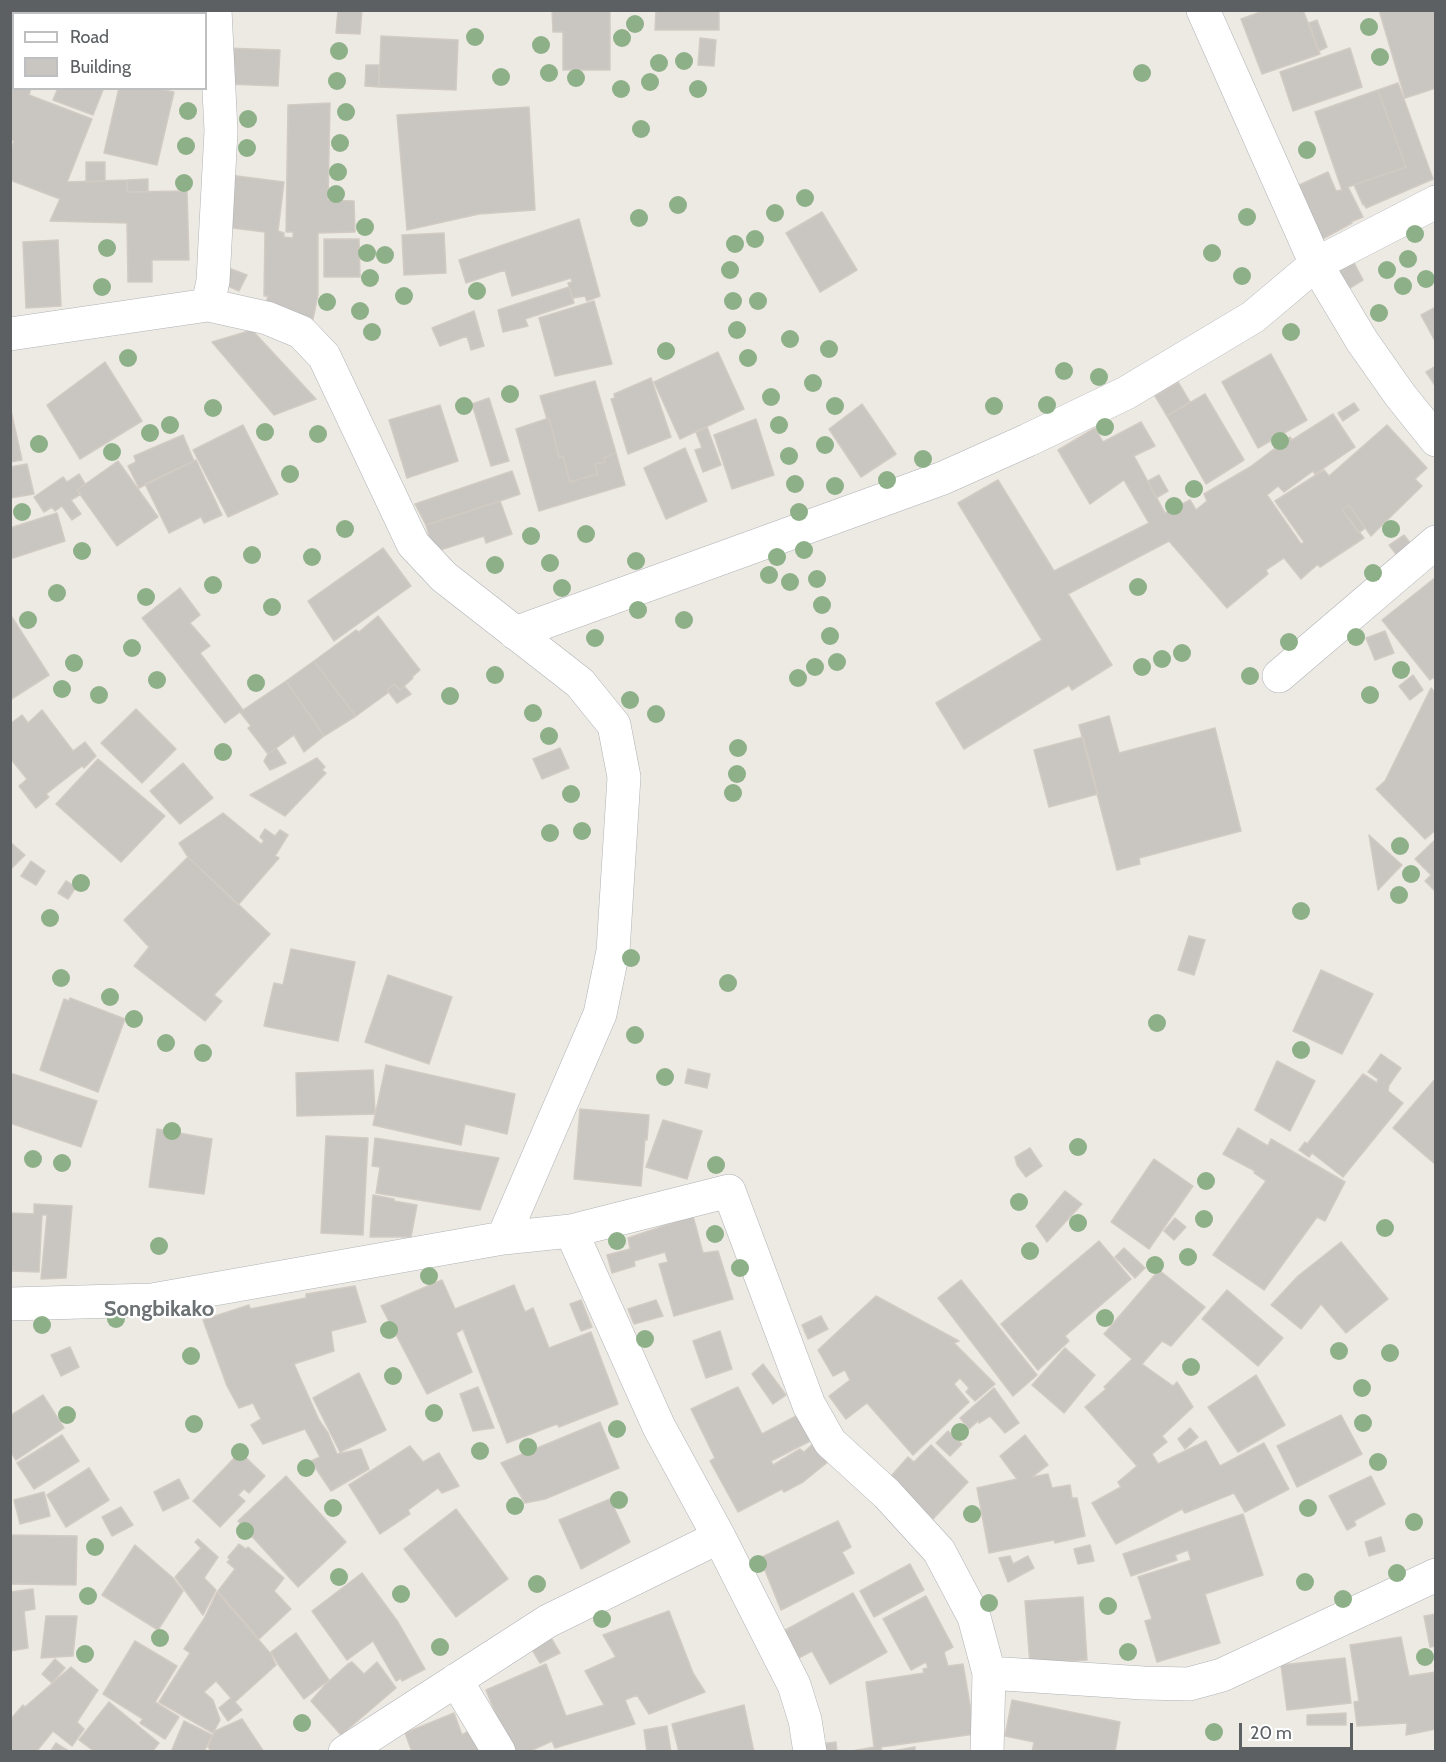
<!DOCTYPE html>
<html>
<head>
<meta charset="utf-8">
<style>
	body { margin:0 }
	#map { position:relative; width:1446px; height:1762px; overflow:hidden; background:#edeae4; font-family:Cabin,sans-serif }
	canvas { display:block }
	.frame { position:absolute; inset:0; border:12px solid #5c6063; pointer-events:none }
	.legend { position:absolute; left:12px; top:12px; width:195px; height:78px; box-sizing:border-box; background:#fff; border:2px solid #bebfc1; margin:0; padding:8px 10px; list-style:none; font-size:18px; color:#5c6063 }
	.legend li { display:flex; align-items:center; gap:12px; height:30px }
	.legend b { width:30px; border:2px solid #bebfc1 }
	.scale { position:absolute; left:1239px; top:1723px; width:114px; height:27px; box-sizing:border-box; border:3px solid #5c6063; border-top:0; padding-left:8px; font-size:18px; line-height:21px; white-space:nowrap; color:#5c6063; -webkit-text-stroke:4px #fff; paint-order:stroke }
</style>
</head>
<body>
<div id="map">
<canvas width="1446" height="1762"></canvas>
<div class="frame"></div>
<ul class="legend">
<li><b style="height:8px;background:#fff"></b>Road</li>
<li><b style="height:16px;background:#c9c5c0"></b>Building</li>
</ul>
<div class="scale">20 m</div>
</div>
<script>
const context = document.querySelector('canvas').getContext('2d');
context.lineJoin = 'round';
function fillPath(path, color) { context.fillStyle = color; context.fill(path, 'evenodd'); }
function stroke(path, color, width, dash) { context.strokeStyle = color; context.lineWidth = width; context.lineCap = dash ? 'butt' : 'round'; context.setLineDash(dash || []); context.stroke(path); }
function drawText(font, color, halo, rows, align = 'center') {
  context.font = font + ' Cabin,sans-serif'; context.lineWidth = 4.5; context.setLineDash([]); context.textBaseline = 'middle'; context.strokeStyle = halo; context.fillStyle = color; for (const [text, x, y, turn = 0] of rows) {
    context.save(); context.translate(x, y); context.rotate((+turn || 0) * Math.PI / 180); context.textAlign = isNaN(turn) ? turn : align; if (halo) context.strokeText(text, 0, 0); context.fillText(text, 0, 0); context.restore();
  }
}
const building = new Path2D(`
	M21,10h58l10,4h-69z
	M338,10h24l-2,24 -24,-1z
	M552,10h58v60h-47v-38h-10z
	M656,10h63v20h-64z
	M1266,10h37l17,44 -58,20 -21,-55z
	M1379,10h57v78l-31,10z
	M1317,20l10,27 -8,4 -10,-28z
	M381,36l77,4 -2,50 -77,-3z
	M700,38l16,2 -2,26 -16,-1z
	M225,48l55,2 -2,36 -51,-2z
	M1350,48l12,39 -69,24 -13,-39z
	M10,60l4,1v27h17l-2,7 63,24 -25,63 60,-2v12l60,-1 2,69h-37v22h-24l-1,-59 -77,-2 10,-22 -50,-19v-29l4,-10 -4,-1z
	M366,65h13v22l-14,-1z
	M1398,83l35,96 -67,29 -2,-4 -1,1 -9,-20 52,-18 -28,-77z
	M58,88h41l4,2 -10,25 -40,-15z
	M119,88h36l19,4 -17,73 -53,-12z
	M1378,90l28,77 -58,20 15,30 -12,5 1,1 -35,19 -20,-56 31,-14 8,19 6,-1 -27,-78z
	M330,103l-2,97 26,1 1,31 -37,1v62l-5,24 -49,-9 4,-14h-4l1,-64 -41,-5 5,-52 55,7 -6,49 6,2v4l9,1v-6h-7l2,-127z
	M529,107l6,103 -56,4 -72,16 -10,-115z
	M86,162h19v19l-19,1z
	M148,179v13h-21v-12z
	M822,212l35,58 -37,22 -34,-59z
	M579,219l21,77 -13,5 -2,-5 -12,2 -5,-15 4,-1 -1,-4 -59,18 -7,-26 -39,13 -7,-23z
	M444,233l2,40 -42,2 -2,-40z
	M324,239h35l1,38h-36z
	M58,240l3,66 -35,2 -3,-66z
	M1349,253l14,27 -21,13 -12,-28z
	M218,264l29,11 -8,16 -22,-10z
	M569,287l5,16 -49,16 3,7 -25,6 -5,-22z
	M594,301l18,63 -57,12 -16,-58z
	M1436,307v36l-15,-28z
	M474,311l10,35 -13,4 -4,-14 -27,10 -8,-18z
	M252,330l64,69 -42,16 -62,-73z
	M718,352l26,57 -64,30 -26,-57z
	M1271,354l36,66 -49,28 -36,-66z
	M105,362l37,59 -62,38 -33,-54z
	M1436,366v21l-10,-15z
	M651,378l20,59 -43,17 -17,-55 4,-1 -1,-4z
	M595,381l21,72 -12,5 1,4 -10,2 3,10 -28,8 -7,-26 -4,1 -10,-39 -2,1 -7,-23z
	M1178,382l12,20 -23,14 -12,-20z
	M1205,394l39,66 -38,24 -39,-68z
	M489,398l20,63 -18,5 -19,-62z
	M1354,403l5,7 -16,11 -5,-8z
	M862,404l34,50 -35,23 -32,-48z
	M440,405l18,56 -51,17 -18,-58z
	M10,406l12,54 -12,2z
	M1333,414l22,33 -40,27 -2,-3 -29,21 -6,-6 -11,9 34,49 3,-2 -29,-41 49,-31 5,6 58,-51 40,43 -12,11 7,7 -51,50 -22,-31 -7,5 22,28 -44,29 -2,-3 -17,15 -17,-21 -18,12 2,4 -41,34 -58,-67 -101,53 44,71 -40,25 -3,-5 -105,64 -28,-46 106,-63 -84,-137 40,-23 56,91 95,-48 -25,-43 -34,24 -32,-54 37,-22 8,14 38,-20 14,24 -21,10 31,57 25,-13 6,10 11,-9 -3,-7 46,-27 40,-30 2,3z
	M549,418l10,39 4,-1 7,26 28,-8 -3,-10 10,-2 -1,-4 12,-5 9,32 -86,26 -23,-82z
	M756,419l18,56 -42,14 -18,-54z
	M243,425l35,69 -50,23 -35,-67z
	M707,427l14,38 -18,7 -8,-22 7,-2 -6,-16z
	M183,435l11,26 -55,27 -11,-22 8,-4 -2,-6z
	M685,448l22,53 -41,18 -22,-51z
	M196,460l26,55 -18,8 -3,-6 -32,16 -24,-49z
	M118,461l40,56 -41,29 -40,-56z
	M27,464l7,30 -24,4v-31z
	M512,471l8,23 -20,7 -74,24 -11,-21z
	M79,474l6,10 -8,6 4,4 -10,6 10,14 -9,6 -10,-14 -7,5 -3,-4 -8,5 -10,-15 29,-20 4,5z
	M1159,475l9,16 -12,7 -8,-17z
	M500,501l12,33 -26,9 -2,-7 -50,16 -8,-27z
	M1349,505l16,23 -6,5 -17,-23z
	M57,513l8,28 -55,18v-31z
	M1404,535l13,17 -15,10 -13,-17z
	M383,548l28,38 -77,55 -26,-40z
	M1436,577v99l-6,4 -48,-60z
	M180,588l20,27 -10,8 20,23 -10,7 43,57 43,-29 38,55 -20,16 -10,-17 -26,19 -20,-26 3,-2 -11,-14 -15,11 -83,-105z
	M10,614l39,61 -39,25z
	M378,616l42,54 -8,7 1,1 -13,12 -6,-6 -7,6 2,2 -33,24 -42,-55 42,-31 3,2z
	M1385,631l9,22 -19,7 -9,-22z
	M314,661l42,55 -32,20 -38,-55z
	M1413,675l10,15 -13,10 -11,-14z
	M394,684l6,6 4,-4 7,8 -14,9 -10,-13z
	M1431,688l5,5v137l-11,9 -49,-50 9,-8z
	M136,709l40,40 -34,34 -41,-40z
	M42,710l31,41 12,-9 11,14 -12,12 -2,-2 -36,28 3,3 -13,11 -17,-22 8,-7 -17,-21v-34l12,-9 6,8z
	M1109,716l10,37 96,-25 26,103 -102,27 1,6 -23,6 -38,-145z
	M1083,737l15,57 -49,13 -15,-57z
	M276,748l10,15 -16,7 -6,-9 4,-7z
	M560,748l9,20 -27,11 -9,-20z
	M317,758l8,9 -3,3 4,3 -41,43 -35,-21z
	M98,759l67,57 -44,46 -65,-58z
	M183,763l30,35 -33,26 -30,-33z
	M223,813l38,31 3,-3 -4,-4 5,-8 10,7 5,-6 8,5 -13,21 4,2 -41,47 -50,-48 -9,-14z
	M1369,835l33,30 -24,25z
	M1436,839v53l-11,-11 6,-6 -16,-16z
	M10,842l15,13 -15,15z
	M188,857l82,77 -56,61 8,6 -17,20 -71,-55 15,-19 -25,-27z
	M31,861l14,10 -9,14 -15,-9z
	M66,881l10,6 -8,12 -10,-6z
	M1189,936l16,4 -11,35 -16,-5z
	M291,949l64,13 -17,79 -74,-15 10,-43 9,2z
	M1321,970l52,24 -31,60 -49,-23z
	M388,975l64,22 -23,67 -64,-22z
	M70,998l55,21 -27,73 -58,-22 24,-71 5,2z
	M1381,1054l20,14 -12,17 -1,6 15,12 -60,74 -31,-24 -3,4 -10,-7 6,-8 2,2 56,-70 14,9 1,-4 -10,-7z
	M1277,1061l38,20 -25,50 -35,-21z
	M386,1065l129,29 -8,40 -42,-10 -4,21 -88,-20z
	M688,1069l22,5 -3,14 -22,-5z
	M373,1070l2,44 -78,2 -1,-43z
	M10,1073l87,28 -16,46 -71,-24z
	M1436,1078v87l-43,-37z
	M580,1109l69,6 -2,25 -2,-1 -4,47 -67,-7z
	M663,1120l39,11 -15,48 -41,-12z
	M1238,1128l30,18 3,-7 74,43 -20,39 -8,-4 -53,73 -51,-35 53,-74 -12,-8 1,-2 -32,-17z
	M157,1129l55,10 -8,55 -55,-7z
	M326,1136l42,2 -5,97 -42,-2z
	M375,1138l124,20 -19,52 -104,-17 4,-26 -8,-1z
	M1030,1148l12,18 -16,11 -9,-12 -2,-8z
	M1154,1159l39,27 -44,63 -38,-27z
	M1065,1191l17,13 -35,38 -11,-16z
	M373,1195l21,4v2l23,4 -6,32h-41z
	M34,1204l38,2 -6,72 -25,1 6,-64h-5l-3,57 -29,-1v-58l24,1z
	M693,1216l10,37 15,-2 15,48 -59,17 -15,-52 9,-2 -3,-10 -31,9 1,5 -23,7 -5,-18 23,-6 -2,-11z
	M1175,1218l11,9 -12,13 -10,-9z
	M1099,1241l32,38 -66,57 4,5 -31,29 -37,-46z
	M1341,1242l47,57 -42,34 -25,-29 -20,25 -30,-24 27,-29z
	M1124,1248l21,20 -10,10 -20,-21z
	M1159,1270l46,37 -34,39 -9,-5 -20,23 31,22 4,-4 16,25 -31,29 5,6 -15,12 6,10 48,-23 14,25 44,-23 25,46 -44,23 -11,-19 -49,20 -3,-4 -66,35 -24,-41 29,-16 -3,-5 19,-16 -52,-59 21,-18 -2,-2 28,-28 -28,-25z
	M442,1280l13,29 59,-24 11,27 8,-4 16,40 42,-16 27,72 -59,23 -2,-3 -50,19 -44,-114 -7,4 16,39 -45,22 -46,-88z
	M961,1280l76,95 -24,21 -75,-98z
	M355,1286l11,36 -35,9 3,20 -40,13 25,56 9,13 9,21 24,-5 8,20 -38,22 -20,-30 9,-4 -15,-28 -42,15 -12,-19 10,-6 -8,-16 -14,5 -12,-22 -24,-66 46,-15 1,4 56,-11v-4z
	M1227,1290l56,48 -25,28 -56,-47z
	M876,1296l83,45 -5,2 41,41 -20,17 -9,-9 3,-4 -9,-10 -6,6 15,18 -56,53 -46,-52 -21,16 -17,-23 21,-16 -5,-10 -12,6 -15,-26z
	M581,1300l11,27 -11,4 -11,-27z
	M656,1300l7,16 -29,8 -6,-15z
	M821,1316l7,13 -20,10 -6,-14z
	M720,1331l12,38 -26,9 -13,-37z
	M70,1347l9,20 -18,9 -10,-21z
	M1065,1348l30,27 -31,38 -32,-28z
	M763,1364l23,31 -13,9 -21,-30z
	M359,1373l27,57 -46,22 -27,-54z
	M1256,1375l29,50 -47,27 -30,-45z
	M478,1387l16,41 -21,3 -13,-37z
	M738,1387l24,47 38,-20 14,25 -43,22 2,4 27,-16 4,3 10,-9 15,18 -26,21 -19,10 -2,-3 -44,23 -28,-51 5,-3 -24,-49z
	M994,1388l25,35 -14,10 -15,-17 -11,7 -1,-2 -9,8 -9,-11z
	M43,1395l21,33 -48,32 -6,-9v-35z
	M1341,1415l21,39 -65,33 -20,-41z
	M600,1422l19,46 -74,31 -20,4 -24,-40z
	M1190,1428l8,9 -13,12 -7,-10z
	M948,1431l14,13 -12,12 -14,-13z
	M62,1435l17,26 -45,28 -17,-26z
	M1025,1435l23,30 -16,12 16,-3 4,14 18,-3 2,13h5l8,38 -30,7 -1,-3 -65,13 -12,-65 40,-9 -17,-23z
	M931,1445l37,37 -35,37 -42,-43 17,-19 6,5z
	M410,1446l13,16 16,-9 20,33 -17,7 -4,-5 -30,22 2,4 -30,20 -31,-49z
	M240,1452l25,24 -16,17 -5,-4 -6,6 7,6 -25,26 -27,-26z
	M89,1468l20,32 -43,27 -19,-32z
	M286,1476l60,66 -48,45 -60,-66z
	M1371,1476l14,28 -31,17 2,4 -9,5 -18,-34z
	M179,1479l10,19 -26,13 -9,-19z
	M44,1492l6,24 -30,8 -6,-24z
	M610,1499l20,43 -49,27 -22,-49z
	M121,1507l12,18 -21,11 -10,-19z
	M456,1509l52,70 -52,38 -52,-68z
	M1243,1514l20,61 -58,19 15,49 -63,19 -12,-41 7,-2 -14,-42 53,-17 -3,-10 -13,5 2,5 -46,16 -8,-22z
	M838,1521l13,26 -9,5 12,21 -73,37 -21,-52z
	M10,1535l67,1 -1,49 -66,-1z
	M1381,1537l4,14 -16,5 -4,-14z
	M198,1539l20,18 -14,21 12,12 -13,25 -28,-38 26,-29 -6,-6z
	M239,1544l7,5 2,-2 36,31 -10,13 17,18 -32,30 -41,-48 17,-22 -8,-7 3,-2 -2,-3z
	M135,1545l38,33 10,13 -25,39 -56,-35z
	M1090,1545l4,16 -16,3 -4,-15z
	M1010,1556l3,8 15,-8 6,12 -26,14 -9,-24z
	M910,1564l14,26 -50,27 -14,-26z
	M362,1573l36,49 27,47 -23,12 -1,-3 -5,3 -23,-40 -26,19 -35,-49z
	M33,1589l2,20 -11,2 4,37 -18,3v-59z
	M217,1592l53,61 6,12 -41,37 7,8 -14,11 -9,-13 12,-10 -15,-17 -12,11 9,8 7,20 -7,13 -54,-31 31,-49 -6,-4 20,-30z
	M853,1593l34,59 -57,32 -18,-33 -17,9 -15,-27z
	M926,1596l27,51 -9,5 4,14 15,-2 12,70 -94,13 1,5h-35l27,-5 -8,-65 58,-9 -1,-4 5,-1 -2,-6 -15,8 -28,-51z
	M1083,1597l4,63 -57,4 -5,-63z
	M669,1611l24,62 12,19 -56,22 -12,-19 -12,5 10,24 -80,24 -3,-7 -24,11h-17l-25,-62 60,-26 20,52 38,-11 -19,-34 31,-14 -13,-22z
	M1436,1614v32l-6,1 -6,-31z
	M46,1616h31l-4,40 -32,2z
	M547,1631l13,22 -20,10 -13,-22z
	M296,1633l33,47 -25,19 -26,-35 -7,-12 18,-14z
	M1401,1637l8,39 27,-4v57l-30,6 1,-12 -50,3 -3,-24 5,-1 -9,-56z
	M135,1641l42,25 -22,36 24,15 -14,22 -25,-16 3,-4 -40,-25z
	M1345,1658l6,45 -64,7 -6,-45z
	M55,1659l10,9 -13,15 -10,-9z
	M352,1662l12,12 13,-12 19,26 -55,47 -30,-34 14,-16 23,-21z
	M71,1667l27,23 -21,32 7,7 -12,17 -19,-15 -17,21h-26v-32l13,-15 2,2z
	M1012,1700l108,22 -5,30h-83l2,-10 -29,-6z
	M109,1702l50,41 -7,9h-57l-16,-12z
	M744,1705l10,47h-75l-7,-28z
	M454,1713l8,22 10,-6 13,23h-73l-7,-19z
	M1346,1713v12h-39v-10z
	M242,1719l22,33h-52l-4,-5 7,-16z
	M184,1721l28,14 -8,17h-33z
	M667,1726l4,26h-24l-3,-22z
	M836,1742l1,10h-15l-1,-8z
	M56,1743l14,9h-20z
	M915,1747v5h-28z`);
const minor = new Path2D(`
	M1203,10l113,254 46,77 38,54 36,45
	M208,305l5,-24 8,-150 -6,-121
	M10,334l198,-29 59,13 34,14 23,24 89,188 31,33 136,106 34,42 10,52 -11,174 -13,63 -97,224
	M515,633l428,-155 85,-38 98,-47 127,-76 63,-53 120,-62
	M1279,676l157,-134
	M571,1231l88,196 60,110 75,148 11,35 5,32
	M10,1304l142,-4 351,-62 68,-7 158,-40 80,214 21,37 57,52 52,57 35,66 15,56 -2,79
	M989,1673l154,10 46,1 33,-9 214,-100
	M456,1680l43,72
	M345,1752l203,-131 171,-84`);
const trees = [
	[635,24],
	[1369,27],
	[475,37],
	[622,38],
	[541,45],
	[339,51],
	[1380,57],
	[684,61],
	[659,63],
	[549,73],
	[1142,73],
	[501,77],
	[576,78],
	[337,81],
	[650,82],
	[621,89],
	[698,89],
	[188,111],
	[346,112],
	[248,119],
	[641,129],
	[340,143],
	[186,146],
	[247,148],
	[1307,150],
	[338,172],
	[184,183],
	[336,194],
	[805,198],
	[678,205],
	[775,213],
	[1247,217],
	[639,218],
	[365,227],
	[1415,234],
	[755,239],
	[735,244],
	[107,248],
	[367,253],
	[1212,253],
	[385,255],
	[1408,259],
	[730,270],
	[1387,270],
	[1242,276],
	[370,278],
	[1426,279],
	[1403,286],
	[102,287],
	[477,291],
	[404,296],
	[733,301],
	[758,301],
	[327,302],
	[360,311],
	[1379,313],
	[737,330],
	[372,332],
	[1291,332],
	[790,339],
	[829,349],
	[666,351],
	[128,358],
	[748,358],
	[1064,371],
	[1099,377],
	[813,383],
	[510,394],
	[771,397],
	[1047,405],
	[464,406],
	[835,406],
	[994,406],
	[213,408],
	[170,425],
	[779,425],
	[1105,427],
	[265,432],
	[150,433],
	[318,434],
	[1280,441],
	[39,444],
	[825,445],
	[112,452],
	[789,456],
	[923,459],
	[290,474],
	[887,480],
	[795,484],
	[835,486],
	[1194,489],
	[1174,506],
	[22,512],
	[799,512],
	[345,529],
	[1391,529],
	[586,534],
	[531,536],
	[804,550],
	[82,551],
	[252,555],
	[312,557],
	[777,557],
	[636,561],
	[550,563],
	[495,565],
	[1373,573],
	[769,575],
	[817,579],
	[790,582],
	[213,585],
	[1138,587],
	[562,588],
	[57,593],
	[146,597],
	[822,605],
	[272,607],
	[638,610],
	[28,620],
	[684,620],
	[830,636],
	[1356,637],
	[595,638],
	[1289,642],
	[132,648],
	[1182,653],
	[1162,659],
	[837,662],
	[74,663],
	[815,667],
	[1142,667],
	[1401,670],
	[495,675],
	[1250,676],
	[798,678],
	[157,680],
	[256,683],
	[62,689],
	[99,695],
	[1370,695],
	[450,696],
	[630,700],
	[533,713],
	[656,714],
	[549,736],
	[738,748],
	[223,752],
	[737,774],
	[733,793],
	[571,794],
	[582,831],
	[550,833],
	[1400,846],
	[1411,874],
	[81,883],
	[1399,895],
	[1301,911],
	[50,918],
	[631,958],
	[61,978],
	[728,983],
	[110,997],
	[134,1019],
	[1157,1023],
	[635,1035],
	[166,1043],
	[1301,1050],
	[203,1053],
	[665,1077],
	[172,1131],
	[1078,1147],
	[33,1159],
	[62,1163],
	[716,1165],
	[1206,1181],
	[1019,1202],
	[1204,1219],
	[1078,1223],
	[1385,1228],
	[715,1234],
	[617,1241],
	[159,1246],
	[1030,1251],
	[1188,1257],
	[1155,1265],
	[740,1268],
	[429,1276],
	[1105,1318],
	[116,1319],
	[42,1325],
	[389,1330],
	[645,1339],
	[1339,1351],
	[1390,1353],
	[191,1356],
	[1191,1367],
	[393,1376],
	[1362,1388],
	[434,1413],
	[67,1415],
	[1363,1423],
	[194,1424],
	[617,1429],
	[960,1432],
	[528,1447],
	[480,1451],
	[240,1452],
	[1378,1462],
	[306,1468],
	[619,1500],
	[515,1506],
	[333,1508],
	[1308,1508],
	[972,1514],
	[1414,1522],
	[245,1531],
	[95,1547],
	[758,1564],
	[1397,1573],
	[339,1577],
	[1305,1582],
	[537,1584],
	[401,1594],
	[88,1596],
	[1343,1599],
	[989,1603],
	[1108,1606],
	[602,1619],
	[160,1638],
	[440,1647],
	[1128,1652],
	[85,1654],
	[1425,1657],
	[302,1723],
	[1214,1732]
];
const districtNames = [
	["Songbikako",159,1310]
];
fillPath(building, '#c9c5c0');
stroke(building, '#d1cbc3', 1.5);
stroke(minor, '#afb2b5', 34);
stroke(minor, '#fff', 33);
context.fillStyle = '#8eb088';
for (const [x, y] of trees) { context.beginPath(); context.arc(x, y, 9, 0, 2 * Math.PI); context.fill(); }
drawText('bold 22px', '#6d7275', '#fff', districtNames);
</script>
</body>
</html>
